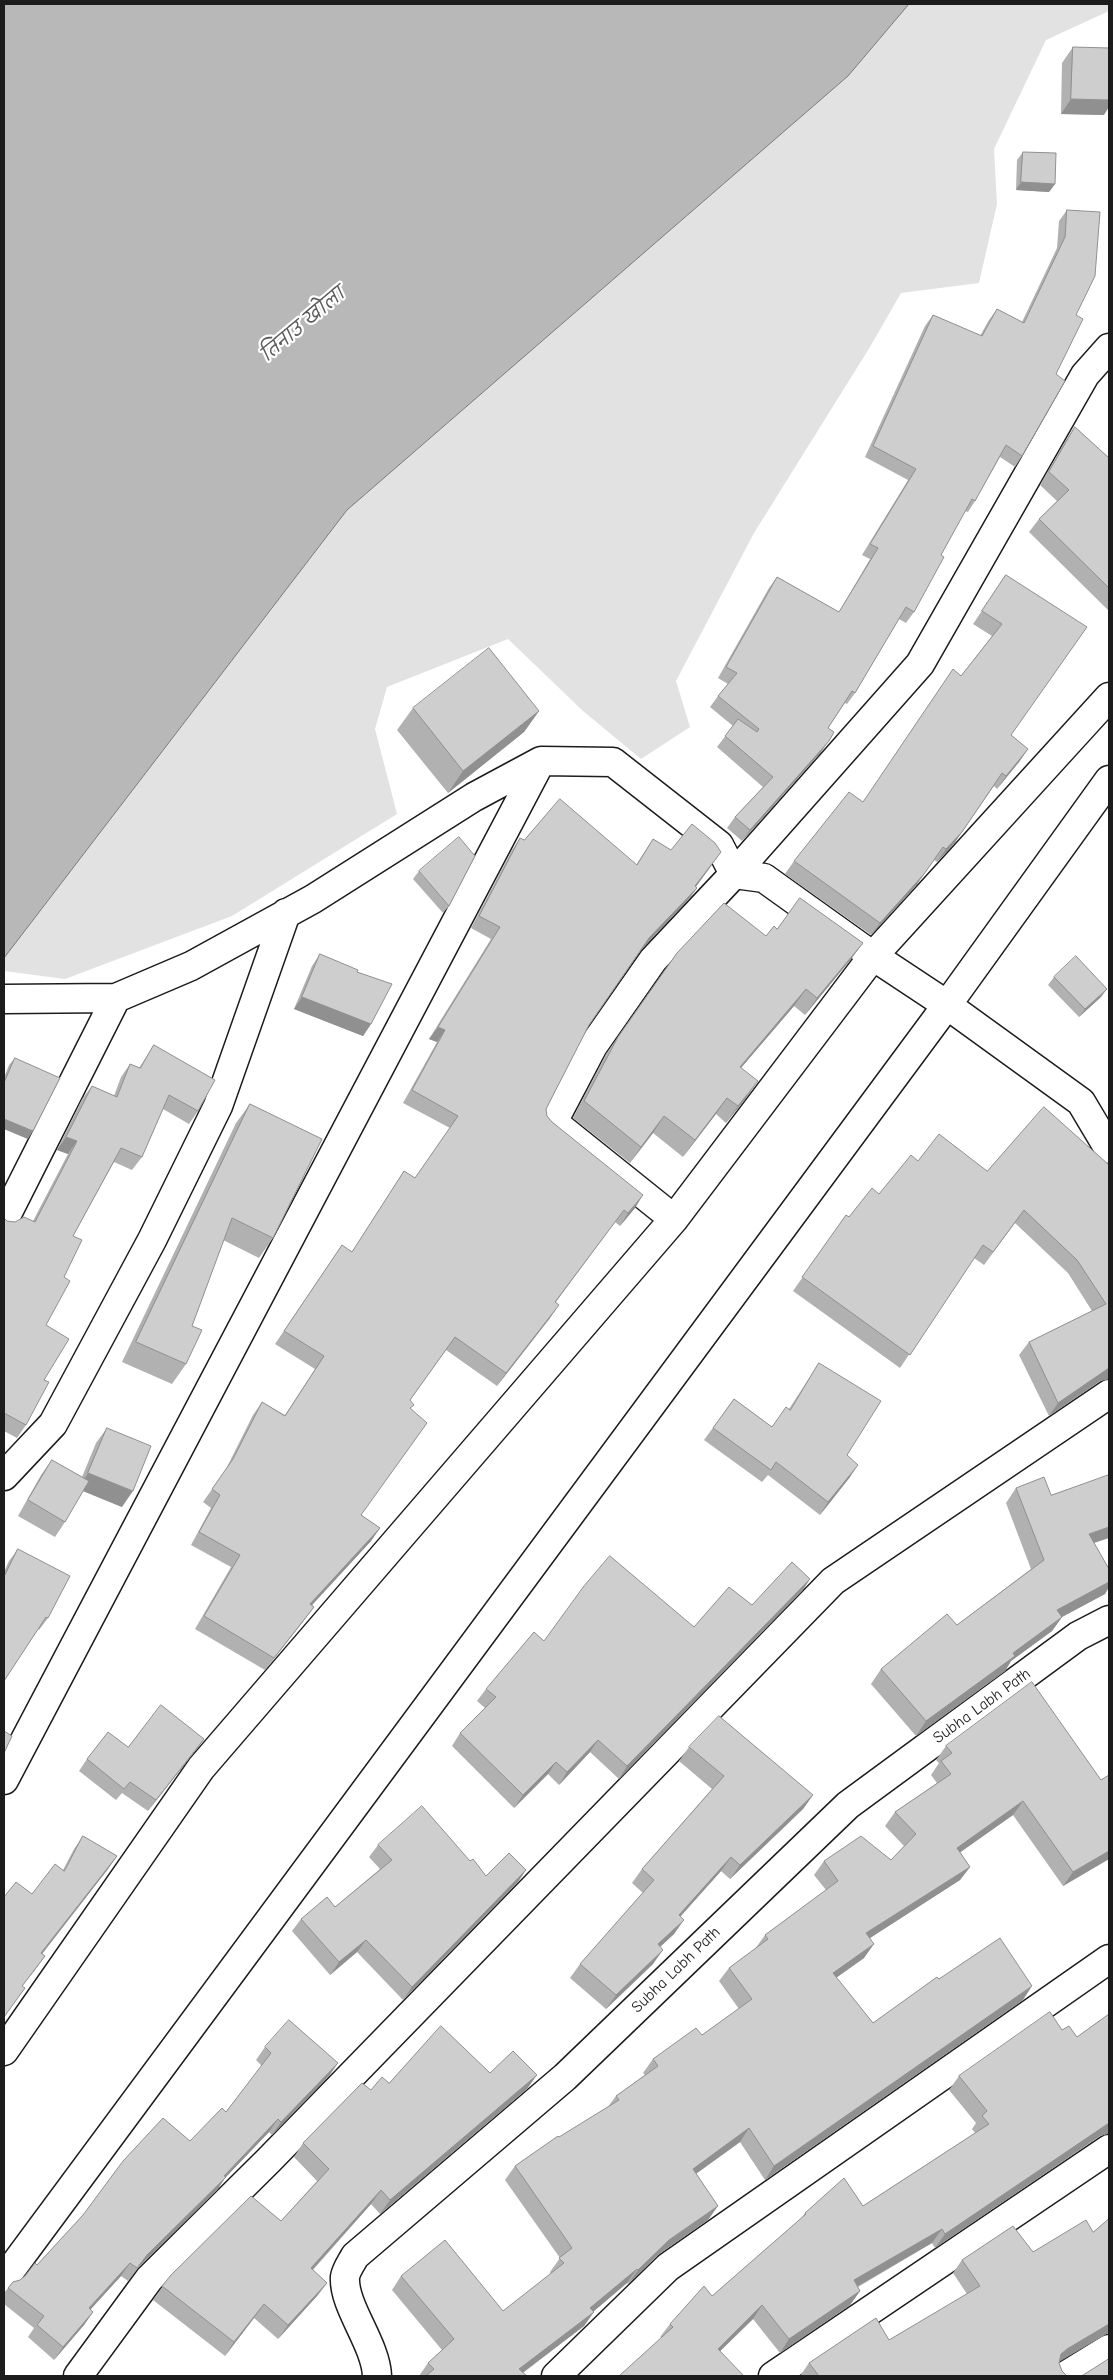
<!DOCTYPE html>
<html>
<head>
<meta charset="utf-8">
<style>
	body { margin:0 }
	#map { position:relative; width:1113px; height:2380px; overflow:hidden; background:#fff; font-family:"Comic Neue",sans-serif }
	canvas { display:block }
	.frame { position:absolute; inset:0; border:5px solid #1c1c1c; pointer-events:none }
</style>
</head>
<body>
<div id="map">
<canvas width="1113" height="2380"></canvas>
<div class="frame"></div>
</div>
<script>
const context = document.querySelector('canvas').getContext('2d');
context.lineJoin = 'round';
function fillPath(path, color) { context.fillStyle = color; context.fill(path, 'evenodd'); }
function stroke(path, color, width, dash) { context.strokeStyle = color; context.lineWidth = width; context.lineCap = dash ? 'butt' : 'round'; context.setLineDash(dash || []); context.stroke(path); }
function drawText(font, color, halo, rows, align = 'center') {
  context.font = font + ' "Comic Neue","Playpen Sans Deva",sans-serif'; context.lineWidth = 4.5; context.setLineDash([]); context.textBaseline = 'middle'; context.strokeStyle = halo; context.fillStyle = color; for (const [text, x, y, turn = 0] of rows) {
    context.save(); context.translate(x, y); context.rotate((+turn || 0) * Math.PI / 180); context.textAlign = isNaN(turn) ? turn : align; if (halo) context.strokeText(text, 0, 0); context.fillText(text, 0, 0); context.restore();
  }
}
const green = new Path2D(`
	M909,4h200v7l-63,29 -52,109 3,55 -18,79 -78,10 -31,54 -116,186 -78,148 14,46 -49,32 -58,-48 -75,-72 -121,48 -12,42 22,85 -165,102 -167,63 -61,-8v-13l343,-448 501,-434z`);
const water = new Path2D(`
	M4,4h905l-61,72 -501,434 -343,448z`);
const minor = new Path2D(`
	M1109,780l-162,225 134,97 28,47
	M4,999l112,-1
	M4,1220l112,-222 75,-32 122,-67 161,-102 67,-36 72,1 106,83 15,29 -81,86 -60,86 -40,76 121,97
	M4,1476l49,-52 99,-184 66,-134 68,-193
	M4,1780l537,-1019
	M4,2051l197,-283 473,-549 199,-263 236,-259
	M4,2279l943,-1274 -74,-49 -109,-78 -30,-4 186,-210 165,-289 24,-27
	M78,2376l71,-97 120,-119 564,-579 276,-187
	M377,2376c-1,-32 -34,-70 -32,-99 1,-7 7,-15 10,-21l210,-179 283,-272 230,-169 31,-16
	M556,2376l112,-109 441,-308
	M773,2376l336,-227
	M1065,2376l44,-27`);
const wall = new Path2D(`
	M1073,47l31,68 -43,-1 1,-51z
	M1023,152l32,32 -6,8 -33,-2 1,-30z
	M1067,210l9,105 -20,59 -34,82 -7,11 -15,-10 -25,44 -7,11 -3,-1 -24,44 -27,57 -8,11 -7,-4 -44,74 -8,11 -2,-1 -17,25 -7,24 -79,89 -15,-13 8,-11 28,-30 -46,-40 16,-21 -23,-19 8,-11 10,-12 -10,-6 51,-90 8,-11 62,35 31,-53 -8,-4 46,-75 -43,-23 60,-131 8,-11 47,21 9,-16 8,-11 25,13 35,-74 2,-27z
	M1075,427l34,31v153l-80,-79 10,-13 18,-18 -17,-16 26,-45z
	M1006,575l5,160 17,14 -9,13 -22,27 -3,-3 -41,59 -16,17 -3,-2 -19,27 -44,48 -86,-61 9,-13 69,-59 129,-166 -19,-12z
	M413,708l126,3 -15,21 -76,61 -51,-63z
	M520,838l4,2 112,25 17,-26 18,11 41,15 -16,22 1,1 -9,12 -48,51 -51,74 -43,84 1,7 5,6 83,86 -15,18 -5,-4 -59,80 -6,16 -53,68 -51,-36 -36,50 1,9 -50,106 19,13 -9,13 -59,64 2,2 -9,12 -40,51 -70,-41 36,-62 -40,-22 20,-37 -8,-6 22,-31 28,-56 9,-13 23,13 30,-46 -40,-25 67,-99 10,7 52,-81 11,7 35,-50 -47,-25 34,-61 -8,-3 62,-100 -20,-11 41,-78z
	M419,871l30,35 -6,7 -30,-34z
	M777,929l86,14 -12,16 -46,56 -11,-9 -53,62 5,30 -20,25 -10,-9 -33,43 -30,-24 -23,30 -57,-45 33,-64 71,-101 89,-17z
	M320,954l37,18 14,52 -8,12 -69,-27 18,-43z
	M1054,977l47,20 -22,20 -31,-32z
	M154,1045l44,66 -9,13 -26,-15 -21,48 -10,13 -18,-8 -41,74 -9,41 -18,48 -2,55 -18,45 -9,13 -13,-7v-213l3,3 8,1 18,-1 35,-67 -11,-4 25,-51 10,-13 22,10 7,-19 9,-13 9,4z
	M15,1058l13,81 -24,-10v-51l5,-13z
	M250,1104l23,134 -14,20 -36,-18 -31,86 -6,38 -14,20 -50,-22 114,-239z
	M918,1161l69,10 122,-6v214l-9,2 -51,35 -30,-61 10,-13 63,-31 -24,-38 -53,-50 -31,42 -10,-7 -74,110 -107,-77 53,-76 3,2 30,-23z
	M819,1363l28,92 3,22 -30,38 -52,-40 -6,7 -58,-42 30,-41 38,28 17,-18z
	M107,1428l15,79 -39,-16 -18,31 -10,15 -37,-21 23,-41 11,-15 30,17 14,-34z
	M1016,1488l35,7 43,48 15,26v18l-4,7 -43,23 -10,14 -41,30 -6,10 -89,65 -45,-52 10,-15 76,-44 74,-56 -25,-66z
	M18,1549l30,69 -9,12 -1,-1 -34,52v-109l5,-11z
	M810,1579l-8,12 -183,188 -29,-27 -31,33 -11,-11 -34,34 -62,-62 8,-13 25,-25 -8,-7 9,-12 58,-48 150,-14 58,-22z
	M204,1739l-56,72 -26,-18 -6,7 -37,-29 8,-12 41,-12z
	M946,1746l155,34 8,-5v84l-46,27 -50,-71 -53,37 10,15 -10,13 -90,58 -6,20 -28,20 37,45 66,-44 84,21 -258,180 -25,-38 -44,32 12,46 -49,34 -31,30 -1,-1 -34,29 -9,14 -61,47 4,3h-108l9,-13 14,-13 -50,-60 9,-14 102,35 48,-37 -1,-2 10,-14 -55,-78 10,-14 92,-58 9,-12 29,-21 -2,-2 10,-14 49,-24 37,-26 -20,-28 10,-13 26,-19 10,-14 61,-45 -12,-15 10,-14 67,-1 13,-14 -19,-20 10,-14 42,-29 -6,-8 8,-12 -3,-3z
	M689,1747l124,48 -10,14 -73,70 -9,-8 -40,45 -7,18 -14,13 -7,17 -47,45 -36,-31 10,-14 63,-71 -11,-10 10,-14 70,-80 -33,-28z
	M83,1836l34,20 -9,13 -67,85 4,2 -23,30 -18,31 28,-123 31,-24 11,-21z
	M378,1845l92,16 16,15 32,6 -115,118 -46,-48 -27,23 -38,-44 9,-12 34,-12 45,-38 -11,-12z
	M1109,2014v120h-2l-7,2 -165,112 -3,-5 -74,44 2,4 -10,14 -70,48 -27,-34 -33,32 -60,-14 10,-13 42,-28 89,-77 4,-6 58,-7 112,-73 -3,-4 4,-6 -27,-33 10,-14 103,-46 15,7z
	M265,2047l64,29 -57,59 -3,-3 -44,46 -8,12 -79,78 -10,13 -7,-5 -31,34 3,2 -9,13 -30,35 -26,-23 6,-9 -30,-24v-11l9,-11 7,-2 17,-15 46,-50 107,-74 36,-29 36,-46 -6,-6z
	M490,2073l37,16 -147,125 -9,-10 -58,66 14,13 -10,13 -39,43 -24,-21 -29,38 -72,-56 18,-25 110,-54 36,-40 -23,-24 9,-14 68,-53 18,-7z
	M1109,2219v115l-1,-1 -48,28 -1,2 3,8 5,5h2h-269l9,-13 80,-23 78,-46 -14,-21 9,-13 71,-8 60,-20z`);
const shadedWall = new Path2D(`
	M1071,99l38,1v7l-5,8 -43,-1z
	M1021,182l34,2 -6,8 -33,-2z
	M539,711l-15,21 -76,61 15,-22z
	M829,741l-8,11 -79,89 8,-11z
	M1028,749l-9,13 -22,27 9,-13z
	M962,832l-9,13 -16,17 9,-13z
	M721,852l-32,44 8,-8 -9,12 -48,51 9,-13z
	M924,874l-9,13 -44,48 9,-12z
	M863,943l-12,16 -46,56 12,-17z
	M806,989l-12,17 -66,77 12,-16z
	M1107,989l-6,8 -22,20 6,-8z
	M302,997l69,27 -8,12 -69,-27z
	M438,1027l7,3 -8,12 -8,-3z
	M758,1081l-12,17 -20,25 12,-17z
	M727,1098l-11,16 -33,43 12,-17z
	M664,1116l-11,17 -23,30 11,-16z
	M4,1119l29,12 -5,8 -24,-10z
	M66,1137l11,4 -9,13 -11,-4z
	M643,1195l-8,13 -15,18 8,-13z
	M559,1305l-9,13 -53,68 9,-13z
	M1109,1368v11l-9,2 -51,35 9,-13z
	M858,1465l-8,12 -30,38 8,-13z
	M88,1473l45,18 -11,16 -44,-18z
	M1109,1527v11l-30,10 10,-14z
	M380,1528l-9,13 -70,76 9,-13z
	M810,1579l-8,12 -183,188 8,-13z
	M1109,1582v5l-4,7 -58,31 10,-15z
	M314,1607l-9,12 -40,51 9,-12z
	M1062,1617l-10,14 -41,30 -6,10 -89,65 10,-15 87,-68z
	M204,1739l-8,11 -48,61 8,-11z
	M598,1740l-8,12 -31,33 8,-13z
	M556,1762l-8,12 -34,34 9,-13z
	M813,1795l-10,14 -73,70 10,-14z
	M1023,1801l-10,14 -65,46 9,-13z
	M1109,1851v8l-46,27 10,-14z
	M117,1856l-9,13 -76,98 9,-14z
	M731,1857l-10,14 -52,58 10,-14z
	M970,1867l-10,13 -104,67 10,-14z
	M526,1870l-8,12 -115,118 9,-13z
	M684,1920l-10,14 -26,24 10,-14z
	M366,1940l-9,12 -27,23 9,-13z
	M874,1944l-10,14 -41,29 10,-14z
	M663,1950l-10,14 -47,45 10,-14z
	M45,1956l-10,14 -23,29 10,-13z
	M1032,1986l-9,14 -258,180 9,-14z
	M338,2063l-9,13 -57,59 9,-13z
	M537,2075l-10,14 -147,125 10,-14z
	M278,2119l-9,13 -44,46 -8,12 -79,78 -10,13 19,-26z
	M1109,2123v11h-2l-7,2 -165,112 10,-14z
	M749,2128l-9,14 -57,41 10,-14z
	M381,2190l-10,14 -70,78 10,-14z
	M718,2206l-10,14 -49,34 -31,30 10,-14 31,-30z
	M942,2229l-10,14 -88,51 10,-14z
	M130,2263l-9,13 -41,45 9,-13z
	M637,2269l-10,14 -46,39 9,-14z
	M327,2283l-10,13 -39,43 10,-14z
	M860,2291l-10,14 -70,48 9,-14z
	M264,2304l-10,14 -29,38 9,-14z
	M762,2305l-9,14 -45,44 10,-14z
	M93,2312l-9,13 -30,35 9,-13z
	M594,2312l-10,14 -66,50 1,-7z
	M1109,2324v10l-1,-1 -51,30 4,-9 6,-5z`);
const building = new Path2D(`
	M1073,47l36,1v52l-38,-1z
	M1023,152l33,1 -1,31 -34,-2z
	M1067,210l33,2 -5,64 -19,39 7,4 -27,55 9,7 -43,75 -16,-11 -31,56 -3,-2 -31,56 3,2 -30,55 -8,-5 -51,86 -3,-2 -24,37 6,4 -5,9 -79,89 -15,-13 38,-40 -48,-41 13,-17 19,13 2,-3 -41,-33 19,-23 -11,-6 51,-90 62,35 39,-64 -8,-4 46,-75 -43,-23 60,-131 49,21 15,-27 27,14 41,-86z
	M1075,427l34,31v130l-70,-69 30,-29 -20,-18z
	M1006,575l81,52 -76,108 17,14 -22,27 -4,-3 -40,59 -16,17 -3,-2 -19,27 -44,49 -86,-62 55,-69 14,10 90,-133 8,7 41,-52 -20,-13z
	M489,648l50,63 -76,60 -50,-63z
	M560,799l77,66 16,-26 18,11 21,-26 23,19 6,9 -26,34 2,2 -48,50 -60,87 -43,84 1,7 5,6 91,73 -15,18 -4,-3 -69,92 4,3 -53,68 -51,-36 -45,63 4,5 -4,3 17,15 -66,92 19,13 -70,76 4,3 -40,51 -70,-42 36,-61 -41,-23 21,-37 -8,-6 21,-30 29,-57 23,14 39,-60 -40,-25 58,-86 10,7 52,-81 11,7 43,-62 -46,-26 33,-60 -7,-3 62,-100 -21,-11 41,-78 4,2z
	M459,837l16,19 -26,50 -30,-35z
	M800,898l63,45 -46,55 -11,-9 -66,78 18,14 -20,25 -11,-8 -32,42 -31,-24 -23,31 -57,-46 34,-64 59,-84 47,-50 42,33 8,-10 3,3z
	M320,954l38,16 -1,2 35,12 -21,40 -69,-27z
	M1076,956l31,33 -22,20 -31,-32z
	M154,1045l61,35 -17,31 -29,-16 -27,62 -21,-9 -48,88 9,4 -18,37 6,4 -24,44 23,14 -25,41 5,2 -23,43 -22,-12v-195l3,3 8,1 9,-5 11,5 42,-81 -11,-4 26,-51 25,11 13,-33 10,4z
	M15,1058l45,20 -27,53 -29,-12v-36z
	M250,1104l72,35 -49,99 -41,-20 -40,108 10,4 -16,34 -50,-22z
	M1044,1107l65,58v203l-51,35 -29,-61 77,-38 -29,-44 -53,-50 -31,42 -10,-7 -73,110 -108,-78 44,-62 3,2 23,-29 7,6 32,-39 7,6 21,-27 48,37z
	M819,1363l62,38 -34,54 11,10 -30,37 -52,-40 -5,8 -58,-42 21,-29 38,28 14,-20 4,3z
	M107,1428l44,18 -18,45 -45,-18z
	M52,1460l37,21 -24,41 -37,-22z
	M1109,1475v52l-20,7 20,35v13l-52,28 5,7 -49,36 2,3 -89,65 -45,-52 66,-55 10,11 87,-65 -28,-72 28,-11 7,18z
	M18,1549l52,27 -22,42 -2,-1 -42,64v-104z
	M610,1556l84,71 35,-40 23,18 40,-43 18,17 -183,187 -29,-26 -31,32 -11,-10 -33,33 -63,-62 36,-36 -10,-8 48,-57 10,9 40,-55z
	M1032,1682l69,98 8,-5v76l-36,21 -50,-71 -66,47 13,19 -104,66 8,11 -41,29 40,50 64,-46 2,2 61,-41 32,48 -258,180 -25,-38 -56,41 25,37 -49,34 -31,30 -1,-1 -47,39 4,4 -75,57 8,7h-101l8,-7 -6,-6 26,-24 -53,-63 44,-36 58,71 61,-48 -5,-5 13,-10 -57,-82 43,-30 1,1 60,-37 -3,-4 42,-30 -5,-7 43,-31 6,7 50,-36 -23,-31 39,-29 -3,-4 73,-54 -14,-20 37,-25 30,24 25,-26 -21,-22 56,-38 -10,-13 11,-8 -6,-7z
	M161,1705l43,34 -48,61 -26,-18 -6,7 -37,-30 21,-27 20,15z
	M719,1716l94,79 -73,70 -9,-8 -52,58 5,5 -26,24 5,6 -47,45 -36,-31 74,-84 -12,-11 82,-93 -35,-29z
	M4,1731l8,5 -8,17z
	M422,1806l48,55 3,-2 13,17 23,-23 17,17 -114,117 -46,-47 -27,22 -38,-43 26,-22 8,10 57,-47 -14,-15z
	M83,1836l34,20 -76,97 4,3 -23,30 3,2 -21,29v-120l12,-15 16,12 23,-30 9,7z
	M1050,2012l12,18 7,-4 8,11 32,-23v109l-164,111 -3,-5 -88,51 6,11 -71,48 -27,-34 -44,44 26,27h-125l54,-49 -3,-3 34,-38 8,10 94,-82 -1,-1 39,-35 19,28 126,-82 -7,-8 5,-5 -28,-35z
	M289,2020l49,43 -57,59 -3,-3 -54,57 2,1 -79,78 -10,13 -7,-5 -41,45 4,4 -30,35 -26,-22 7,-9 -36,-28 5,-6 7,-2 5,-4 10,-13 2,2 46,-50 40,-54 40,-43 27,23 32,-33 4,4 45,-59 -6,-6z
	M441,2026l49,47 23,-22 24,24 -147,125 -9,-10 -70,78 16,15 -39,42 -24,-21 -30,38 -72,-56 9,-11 80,-79 30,25 48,-52 -26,-26 59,-60 9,7 11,-13 7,6z
	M1109,2219v105l-42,25 -6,5 -2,9 3,8 5,5h2h-250l-10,-13 67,-45 13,22 91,-54 -18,-26 51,-34 20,26 53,-32 7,12z
	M1109,2359v17h-29l3,-1z`);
const streetNames = [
	["Subha Labh Path",982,1706,-36],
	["Subha Labh Path",676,1970,-44]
];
const waterNames = [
	["तिनाउ खोला",303,325,-40]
];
fillPath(green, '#e2e2e2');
fillPath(water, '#b8b8b8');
stroke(water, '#7a7a7a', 1);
stroke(minor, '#1c1c1c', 31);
stroke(minor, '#fff', 28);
fillPath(wall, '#b1b1b1');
fillPath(shadedWall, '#909090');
fillPath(building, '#cecece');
stroke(building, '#909090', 1);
drawText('16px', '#1c1c1c', '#fff', streetNames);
drawText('italic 18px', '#5a5a5a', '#fff', waterNames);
</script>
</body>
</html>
